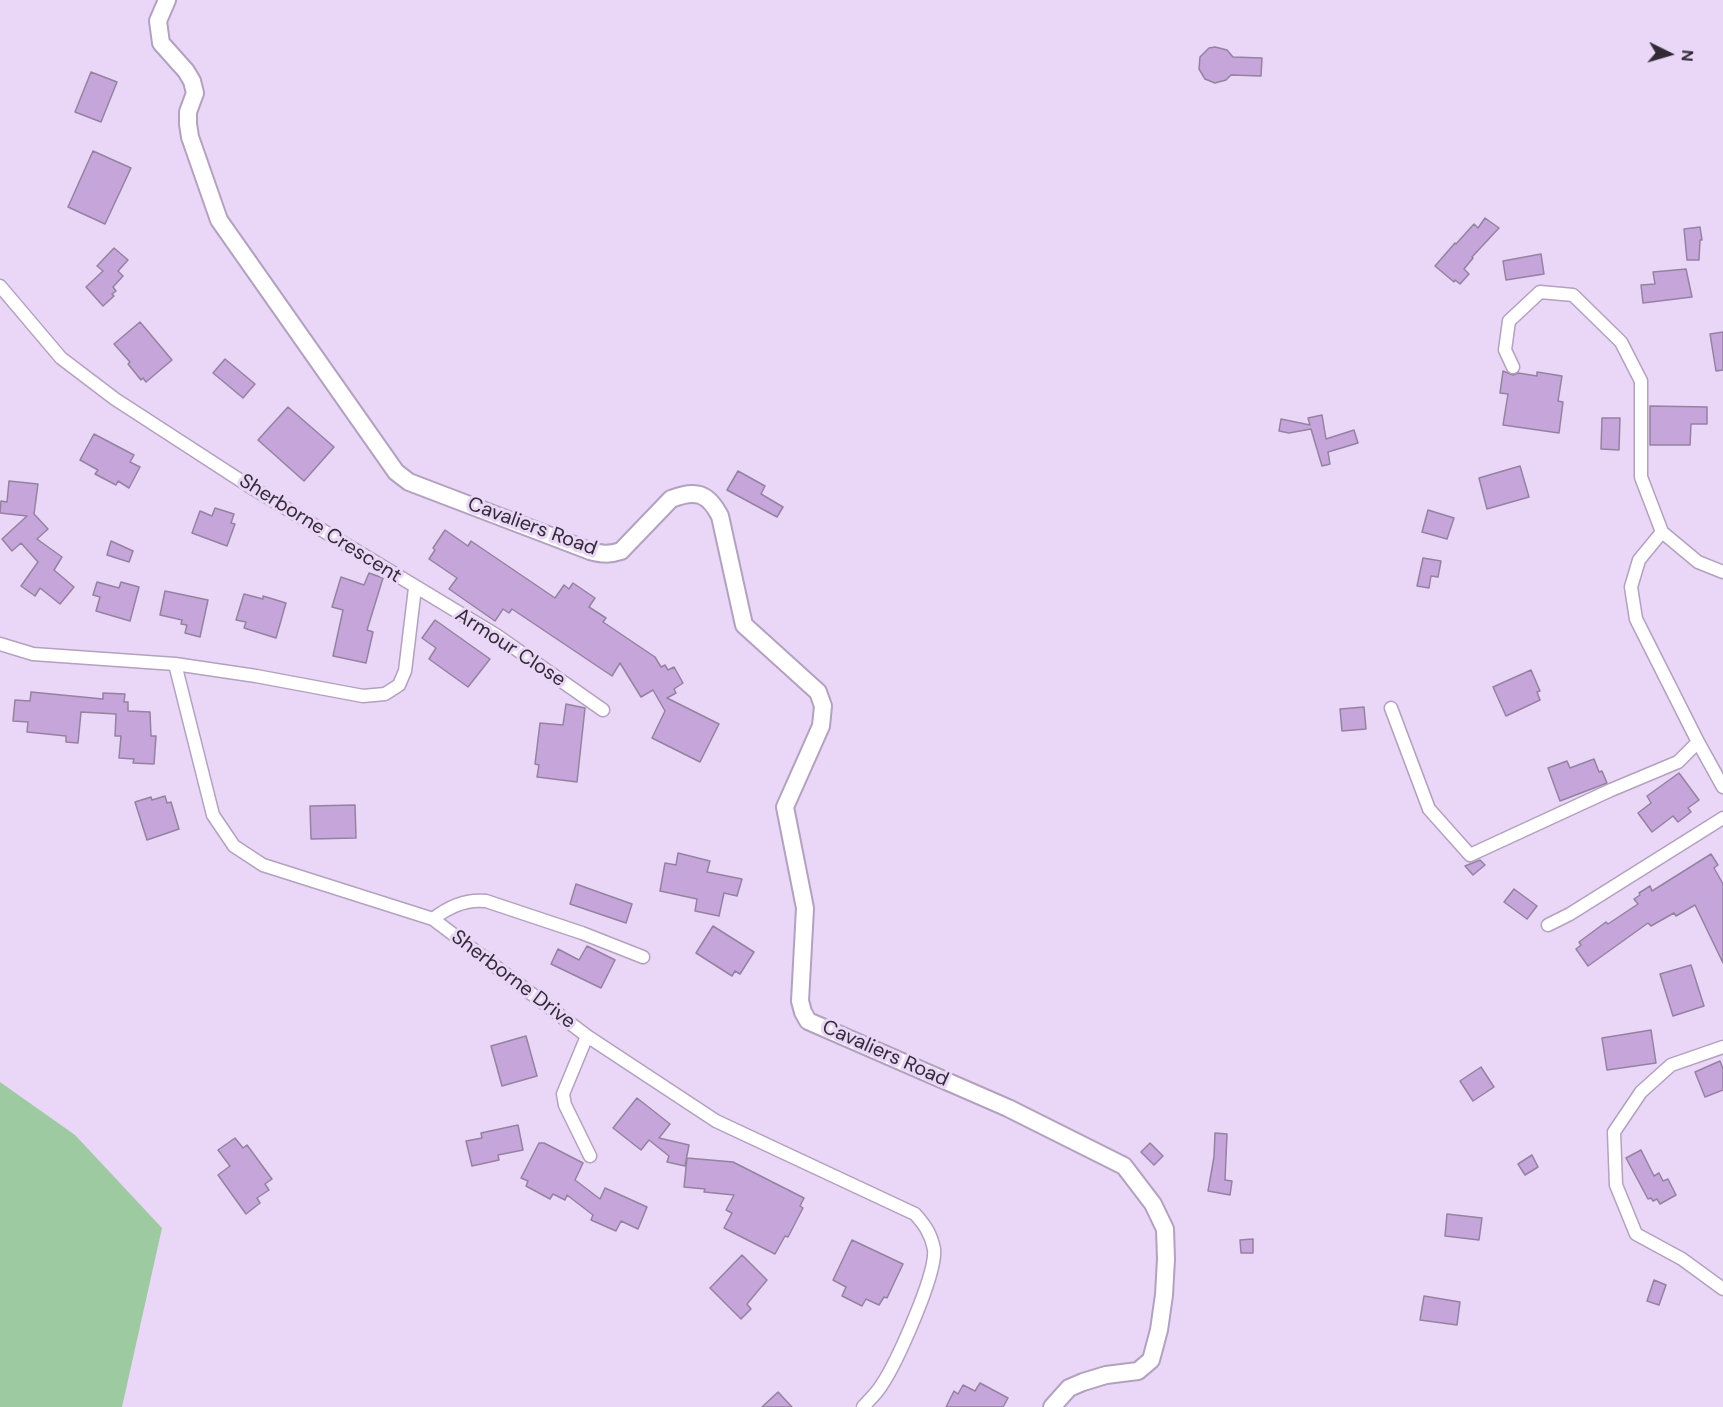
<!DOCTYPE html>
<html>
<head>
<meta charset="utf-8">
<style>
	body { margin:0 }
	#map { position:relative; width:1723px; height:1407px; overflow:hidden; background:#ead6f7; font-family:"DM Sans",sans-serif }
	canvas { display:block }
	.north { position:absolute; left:1639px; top:24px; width:60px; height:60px; -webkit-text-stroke:4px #ead6f7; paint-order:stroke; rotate:95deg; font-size:16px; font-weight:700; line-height:24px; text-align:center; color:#322b37 }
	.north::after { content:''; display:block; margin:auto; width:21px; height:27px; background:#322b37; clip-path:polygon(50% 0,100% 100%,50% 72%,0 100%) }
</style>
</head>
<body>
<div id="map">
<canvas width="1723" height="1407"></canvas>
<div class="north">N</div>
</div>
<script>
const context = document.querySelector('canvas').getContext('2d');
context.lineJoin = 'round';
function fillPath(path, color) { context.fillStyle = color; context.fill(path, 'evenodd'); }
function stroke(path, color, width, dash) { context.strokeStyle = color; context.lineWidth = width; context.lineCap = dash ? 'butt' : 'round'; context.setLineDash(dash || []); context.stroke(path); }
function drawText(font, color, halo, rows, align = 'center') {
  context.font = font + ' "DM Sans",sans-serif'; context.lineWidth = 6; context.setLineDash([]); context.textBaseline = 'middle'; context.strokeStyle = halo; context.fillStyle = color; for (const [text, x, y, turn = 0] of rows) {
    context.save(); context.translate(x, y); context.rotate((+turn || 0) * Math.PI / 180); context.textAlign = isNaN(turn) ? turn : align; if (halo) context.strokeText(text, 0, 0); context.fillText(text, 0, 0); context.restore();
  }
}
const green = new Path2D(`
	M0,1082l75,53 87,93 -40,179h-122z`);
const building = new Path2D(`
	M1215,47l12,3 6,7 29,1 -1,18 -30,-1 -5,5 -11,3 -10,-4 -6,-10 1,-12 9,-9z
	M91,72l26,10 -16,40 -26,-10z
	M93,151l38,17 -26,56 -37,-17z
	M1485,218l14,10 -27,29 1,1 -9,11 5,5 -9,10 -5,-4 -1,2 -19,-16 20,-23 1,1 18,-20 4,4z
	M1700,227l2,13h-2l-1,20h-12l-3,-31z
	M114,248l14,12 -10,11 5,5 -10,11 3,4 -4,3 2,2 -11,10 -17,-19 17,-16 -6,-5z
	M1541,254l3,20 -38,6 -3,-19z
	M1686,269l6,28 -49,6 -2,-18 14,-1 -2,-12z
	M140,322l32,38 -26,22 -3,-4 -2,2 -13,-16 2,-2 -16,-18z
	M1723,332v38l-7,1 -6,-37z
	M225,359l30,25 -12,14 -30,-25z
	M1503,371l10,4 5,-2 19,3v-4l25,4 -4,25 5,1 -4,31 -56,-8 5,-31 -8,-1z
	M1650,406l57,1v17h-16l-1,21h-40z
	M288,407l46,40 -30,34 -46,-41z
	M1322,415l4,24 28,-9 4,13 -30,9 2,12 -8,2 -11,-37 -22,4 -10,-2 2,-12 29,6 -2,-7z
	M1602,418h18l-1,32 -18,-1z
	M94,434l40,21 -4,7 10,5 -11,21 -11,-7 -2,4 -21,-11 3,-4 -18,-10z
	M1520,466l9,31 -42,12 -8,-31z
	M738,471l27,15 -4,8 22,13 -6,10 -50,-27z
	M9,481l29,3 -4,30 14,15 -11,10 25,18 -8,13 20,17 -14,17 -20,-16 -5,8 -14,-10 17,-24 -17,-19 -9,8 -10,-12 25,-23 -27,-3 1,-12 6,1z
	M215,508l19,6 -3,9 4,1 -8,22 -35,-13 8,-22 12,5z
	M1428,510l26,8 -7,21 -25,-7z
	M445,530l23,16 3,-5 84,57 9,-13 5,4 4,-6 22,15 -6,9 17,11 -3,4 52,35 6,10 4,-2 3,5 6,-3 9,16 -9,6 2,4 -9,5 52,26 -19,38 -48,-24 13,-27 -12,-21 -12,7 -21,-34 -8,13 -100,-67 -3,4 -6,-4 -8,12 -46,-32 8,-11 -28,-19 6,-9 -2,-2z
	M111,541l22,10 -4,11 -22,-7z
	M1423,558l18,3 -3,16 -7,-1 -2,12 -12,-2z
	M369,573l14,5 -16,52 6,2 -7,31 -33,-7 10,-46 -11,-3 9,-30 23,8z
	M97,582l22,6 2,-6 18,5 -9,34 -34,-10 4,-14 -7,-2z
	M165,591l43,9 -8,37 -15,-4 2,-8 -6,-1 1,-4 -22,-5z
	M244,594l19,5v-3l23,7 -10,35 -32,-10 2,-6 -10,-2z
	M435,620l55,39 -22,28 -39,-28 7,-11 -14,-10z
	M1531,670l9,21 -3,1 3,8 -34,16 -13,-29z
	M31,692l72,7v-6l22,1 -1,8h4v9l22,1 1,24h5l-2,28 -21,-1 1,-4 -15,-1 2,-22h-6l1,-22 -35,-2 -3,31 -12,-1v-6l-39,-4 1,-10 -15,-1 2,-21 15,1z
	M566,704l19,4 -8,74 -40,-5 2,-12 -4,-1 5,-41 23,2z
	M1364,707l2,22 -24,2 -2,-22z
	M1594,759l5,13 3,-1 5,12 -47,18 -12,-33 19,-7 3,7z
	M1679,773l20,27 -11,8 3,4 -13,10 -5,-6 -21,16 -14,-19 13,-10 -4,-7z
	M165,796l2,7 4,-1 8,27 -32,11 -12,-38 16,-5 1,3z
	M355,805l1,33 -45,1 -1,-33z
	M678,853l32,8 -3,11 35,7 -5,17 -13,-3 -5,23 -24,-5 2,-12 -37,-8 5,-28 11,2z
	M1711,854l7,11 -4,3 9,16v79l-28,-58 -19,11 -2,-3 -23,13 -3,-3 -60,43 -12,-17 5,-4 -2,-3 27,-20 2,2 30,-20 -4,-5 6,-4 -1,-2 11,-7 2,5z
	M1480,860l5,5 -12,10 -8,-9z
	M576,884l56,20 -6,19 -56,-19z
	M1514,889l23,17 -10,13 -23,-17z
	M713,926l41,26 -14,22 -5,-3 -3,5 -36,-23z
	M587,946l28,14 -14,28 -50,-24 7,-15 21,11z
	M1691,965l13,41 -31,10 -13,-42z
	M1651,1030l5,33 -49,7 -5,-32z
	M526,1036l11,40 -35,10 -11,-40z
	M1720,1061l3,8v21l-18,7 -10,-25z
	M1481,1067l13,20 -21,14 -13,-20z
	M637,1098l33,26 -11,14 30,7 -4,21 -18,-4 2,-6 -20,-16 -8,10 -28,-22z
	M518,1125l5,25 -25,5 1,5 -27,6 -6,-25 16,-3 -1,-5z
	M1215,1133l12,1 -2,46 7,1 -2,14 -22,-4 6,-34z
	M235,1138l8,10 4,-3 25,34 -7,5 4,6 -12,8 3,5 -14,11 -28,-39 12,-9 -12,-16z
	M539,1143h5l39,20 -8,17 25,19 5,-11 42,19 -9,22 -17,-8 -5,10 -25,-11 2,-5 -26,-20 -2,5 -12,-6 -3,5 -24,-13 2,-5 -7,-3z
	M1150,1143l13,13 -9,9 -13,-13z
	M1641,1150l13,26 5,-3 4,8 5,-2 8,16 -16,9 -3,-5 -4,2 -2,-3 -3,1 -22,-41z
	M1532,1155l6,12 -13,8 -7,-11z
	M687,1158l46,4 71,36 -4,8 3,2 -15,29 -3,-1 -10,18 -51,-26 8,-15 -6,-3 8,-15 -30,-3 1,-3 -21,-2z
	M1447,1214l35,4 -3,22 -34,-4z
	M1253,1239v14h-12l-1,-13z
	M852,1240l51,24 -16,34 -3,-1 -5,8 -13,-6 -4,7 -20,-10 4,-9 -13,-7z
	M742,1255l25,25 -20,24 4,5 -10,10 -31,-31z
	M1654,1280l12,5 -7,20 -12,-4z
	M1424,1296l36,6 -3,23 -37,-5z
	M980,1383l28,15 -5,9h-57l8,-16 4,3 5,-9 12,6z
	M778,1392l14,15h-30z`);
const minor = new Path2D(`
	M0,286l61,72 54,41 134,87 247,149 107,75
	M1513,367l-8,-17 4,-29 31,-29 33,3 48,47 20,39v96l21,55
	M1662,532l36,30 25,10
	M0,644l33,10 142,10 81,12 107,20 22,-2 14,-9 6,-14 10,-83
	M175,664l38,151 21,31 29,19 170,54 154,117 129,85 199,93c10,11 16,20 19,35 3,25 -38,115 -53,137 -5,8 -12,14 -18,21
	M1391,708l38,101 41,46 141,-65 67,-28 20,-20 -62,-123 -5,-32 8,-27 23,-28
	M1698,742l25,45
	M433,919c15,-12 34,-20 53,-18l96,32 61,24
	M1548,925l22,-11 153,-96
	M587,1036l-24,58 2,11 25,51
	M1723,1047l-52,18 -30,27 -27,40 2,53 20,49 46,25 41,30`);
const secondary = new Path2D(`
	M167,0l-9,21 3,22 25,28 6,10 3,12 -7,19v12l2,13 29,83 177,252 13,10 181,69c11,3 19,4 31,0l50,-52c25,-10 37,-6 49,17l24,109 74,67 5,14 -2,20 -36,81 20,101 -5,93 3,11 5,9 200,87 116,58 29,38 12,25 1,30 -2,36 -5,35 -8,30 -13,11 -32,4 -23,7 -14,6 -17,19`);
const streetNames = [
	["Cavaliers Road",532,527,20],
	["Sherborne Crescent",320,529,32],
	["Armour Close",510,648,33],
	["Sherborne Drive",513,980,37],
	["Cavaliers Road",885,1054,24]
];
fillPath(green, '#9dcaa1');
fillPath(building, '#c5a5da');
stroke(building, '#9483a0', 1.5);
stroke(minor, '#b3a1c0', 15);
stroke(secondary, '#b3a1c0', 20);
stroke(minor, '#fff', 12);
stroke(secondary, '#fff', 16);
drawText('20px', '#322b37', '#ead6f7', streetNames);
</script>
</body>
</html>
